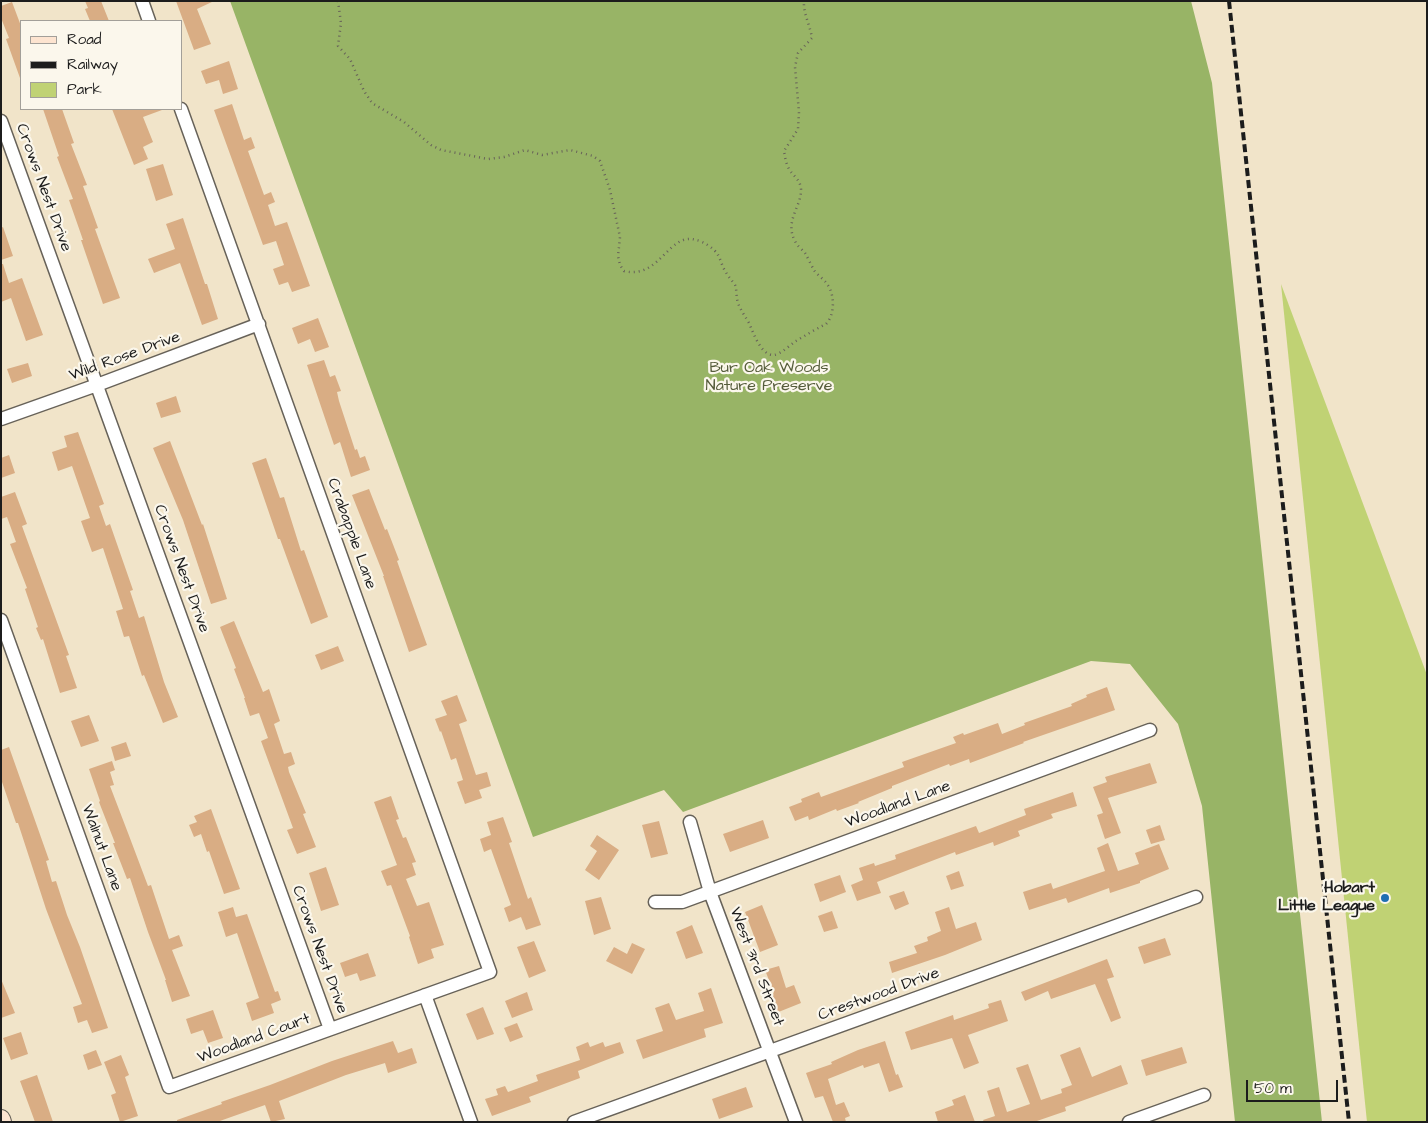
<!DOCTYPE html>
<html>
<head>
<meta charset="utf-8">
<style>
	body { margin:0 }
	#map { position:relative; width:1428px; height:1123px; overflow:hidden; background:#f1e4c9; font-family:"Architects Daughter",sans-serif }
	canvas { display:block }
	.frame { position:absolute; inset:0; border:2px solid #1c1c1c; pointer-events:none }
	.legend { position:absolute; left:20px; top:20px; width:162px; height:90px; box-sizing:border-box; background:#fbf7ec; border:1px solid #a29f99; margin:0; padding:6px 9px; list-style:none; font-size:15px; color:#1c1c1c }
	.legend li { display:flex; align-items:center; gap:10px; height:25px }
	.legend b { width:25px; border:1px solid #a29f99 }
	.scale { position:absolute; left:1246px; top:1080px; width:92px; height:22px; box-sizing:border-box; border:2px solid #1c1c1c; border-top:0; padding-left:6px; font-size:15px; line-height:18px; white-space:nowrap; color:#1c1c1c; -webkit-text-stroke:4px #fbf7ec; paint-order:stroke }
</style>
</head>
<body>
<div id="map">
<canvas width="1428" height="1123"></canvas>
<div class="frame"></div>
<ul class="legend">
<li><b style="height:6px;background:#fde4d0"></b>Road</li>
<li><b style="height:6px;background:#1c1c1c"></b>Railway</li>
<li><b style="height:14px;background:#c0d274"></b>Park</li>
</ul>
<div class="scale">50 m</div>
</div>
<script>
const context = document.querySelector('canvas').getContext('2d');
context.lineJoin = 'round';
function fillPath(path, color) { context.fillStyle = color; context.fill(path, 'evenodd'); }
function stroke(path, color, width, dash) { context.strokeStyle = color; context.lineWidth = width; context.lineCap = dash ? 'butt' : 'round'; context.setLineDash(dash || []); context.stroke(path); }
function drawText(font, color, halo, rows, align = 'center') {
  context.font = font + ' "Architects Daughter",sans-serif'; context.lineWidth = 4.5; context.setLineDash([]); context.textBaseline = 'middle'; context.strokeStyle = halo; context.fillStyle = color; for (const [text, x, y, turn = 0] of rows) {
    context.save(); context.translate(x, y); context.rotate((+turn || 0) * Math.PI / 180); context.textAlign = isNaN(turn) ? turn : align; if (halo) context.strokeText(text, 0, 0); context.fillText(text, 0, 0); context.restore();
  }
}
const green = new Path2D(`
	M1281,284l146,391v447h-60z`);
const forest = new Path2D(`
	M230,1h961l21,82 110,1039h-87l-33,-316 -24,-82 -48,-60 -39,-3 -408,151 -19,-22 -131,47z`);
const building = new Path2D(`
	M85,1h16l8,20h-19l-5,-12 3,-1z
	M176,1h38l-17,8 14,35 -17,6z
	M12,2l9,24v52h-1l-14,-39 3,-1 -8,-20v-12z
	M229,61l9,28 -15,5 -4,-14 -13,4 -5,-13z
	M232,104l12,36 7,-3 4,11 -7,3 16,44 7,-3 4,10 -7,3 7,21 12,-4 23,64 -18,6 -4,-10 -9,3 -6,-16 11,-4 -8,-24 -13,4 -49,-135z
	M43,109h19l12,34 -3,1 16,41 -4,1 15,42 -3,1 25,69 -17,6 -22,-64h2l-14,-40 4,-1 -16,-42 2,-1z
	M112,109h50v1l-19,7 10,25 -10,5 5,12 -14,6z
	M163,164l10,31 -17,6 -10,-32z
	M183,218l22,66h2l11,35 -16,6 -22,-62 -26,10 -6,-14 27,-10 -9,-25z
	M3,227l10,29 -12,4v-32z
	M1,264h2l6,19 13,-5 21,57 -17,6 -15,-43 -10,4z
	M318,318l11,29 -14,5 -5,-13 -12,5 -6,-16z
	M324,360l6,17 5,-2 6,16 -4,1 2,9 16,49 2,-1 3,9 5,-2 5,14 -19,7 -11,-35 -6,3 -27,-80z
	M28,363l4,13 -20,7 -5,-14z
	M176,396l5,16 -20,6 -5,-15z
	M78,432l26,72 -5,2 7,20 4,-2 23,66 -3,1 9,27 5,-2 20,66 14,35 -15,6 -19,-48 -2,1 -13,-40 -5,1 -8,-26 7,-2 -20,-61 -11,4 -5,-14 -6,-17 9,-3 -18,-52 -14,5 -6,-19 15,-5 -3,-11z
	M170,441l32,84 1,-1 24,75 -16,5 -28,-84 -30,-72z
	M9,455l6,18 -14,5v-20z
	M266,458l14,40 4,-1 17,54 3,-1 24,67 -17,7 -31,-85h-2l-26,-76z
	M369,489l16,41 2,-1 12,31 -2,1 30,84 -18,7 -26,-76h1l-32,-81z
	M15,492l12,32 -5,2 47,129 -3,1 11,32 -17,5 -17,-54 -2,1 -5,-12 2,-1 -13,-38 2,-1 -17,-44 6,-2 -9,-25 -6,2v-22z
	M234,621l29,71 6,-3 11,32 -6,3 10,30 7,-2 4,12 -7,3 1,5 17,41 -3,1 13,33 -19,7 -10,-24 6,-2 -32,-87 7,-3 -9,-25 -9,3 -6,-18h1l-11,-29 2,-1 -16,-41z
	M338,646l6,15 -23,9 -6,-15z
	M1107,687l8,23 -92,32 1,1 -54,20 -1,-4 -19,7 -1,-2 -57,22v2l-34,14 1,1 -22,8 -1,-2 -27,11 -1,-4 -13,5 -6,-14 13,-5 -1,-3 18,-7 2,5 83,-30 -2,-5 54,-19 -3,-6 10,-4 1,2 34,-12 4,11 23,-9 -1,-2 48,-17 -1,-2 16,-7 -1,-2z
	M457,695l10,26 -8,3 17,51 11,-3 4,14 -12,4 3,8 -17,6 -8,-22 6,-2 -7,-22 -5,2 -10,-29 -1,1 -5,-13 12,-4 -6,-14z
	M89,715l10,26 -18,6 -10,-26z
	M126,742l5,14 -16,5 -4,-14z
	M9,747l40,113 -3,1 6,21 4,-1 11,34 13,32 28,81 -16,5 -5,-13 -9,3 -5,-16 9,-3 -36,-95 -28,-86h-2l-15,-44v-29z
	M112,761l3,9 -5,2 4,13 -4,1 18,47 20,53 3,-1 18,54 10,-4 4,11 -11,4 18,46 -18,6 -7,-22h1l-18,-48 -18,-54 -3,1 -14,-36h2l-16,-41 1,-1 -11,-32z
	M1150,763l7,20 -49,15 13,35 -16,6 -8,-24 6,-2 -10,-26 14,-5 -2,-5z
	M1073,792l4,14 -26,8 2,4 -35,13 2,5 -26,10 -1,-4 -37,13 -1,-3 -78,30 4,11 -24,8 -6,-16 12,-5 -4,-12 15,-5 1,3 21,-7 -1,-4 81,-29 3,7 47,-18 -2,-6z
	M391,796l8,23 -3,1 7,18 3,-1 10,25 -4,1 4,12 -10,4 11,27 12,-4 15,43 -13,4 3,9 -16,6 -9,-27 1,-1 -19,-51 -4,1 -6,-15 16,-6 -23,-63z
	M211,809l29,80 -16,5 -15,-43 -2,1 -6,-18 -7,3 -5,-12 8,-3 -3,-6z
	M503,817l9,25 -3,1 19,56 3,-2 10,28 -15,5 -5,-13 -12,5 -5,-14 7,-3 -20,-56 -7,3 -4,-13 11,-4 -4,-13z
	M763,820l6,18 -39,14 -7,-18z
	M659,821l9,33 -17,4 -9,-33z
	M1160,825l5,15 -14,4 -5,-14z
	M597,835l22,15 -20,30 -14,-10 12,-19 -7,-5z
	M1108,843l10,28 21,-7 -4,-11 24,-9 10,25 -29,12v2l-30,10 -1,-5 -41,15 -2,-5 -37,12 -6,-18 28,-9 2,6 52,-18 -8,-23z
	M326,867l13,38 -18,6 -12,-38z
	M959,871l5,15 -13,4 -5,-14z
	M840,875l6,17 -26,10 -6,-18z
	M904,891l5,13 -14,6 -6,-14z
	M601,897l10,32 -17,6 -9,-34z
	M762,905l16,40 -18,7 -15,-40z
	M233,907l3,10 11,-3 28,78 3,-1 3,9 -10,4 3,9 -22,8 -6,-18 13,-5 -22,-65 -11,4 -8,-25z
	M949,907l7,22 20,-7 6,18 -37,15 -53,18 -3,-11 28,-9 -3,-7 14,-5 -1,-4 14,-6 -6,-19z
	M832,911l6,17 -14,4 -6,-16z
	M692,925l11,28 -17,6 -10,-27z
	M1165,938l6,17 -27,9 -6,-17z
	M534,941l12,30 -17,7 -12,-31z
	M632,943l13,6 -13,25 -26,-13 8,-14 13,7z
	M368,953l8,23 -16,5 -3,-8 -12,4 -5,-14z
	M1107,959l7,18 -7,2 14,39 -10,4 -16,-38 -44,15 -3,-8 -23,10 -4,-9z
	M779,966l7,22 8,-3 7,18 -25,10 -7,-18 5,-2 -9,-23z
	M1,979l14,34 -14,5z
	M711,988l12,35 -19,6 2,8 -63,22 -7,-19 27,-9 -8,-23 14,-5 7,17 28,-9 -6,-18z
	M527,992l6,18 -21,8 -7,-17z
	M1001,1000l7,21 -40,14 11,28 -15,6 -12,-31 -41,12 -6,-18 48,-17 1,5 35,-12 -1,-4z
	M483,1007l11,27 -17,6 -11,-26z
	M213,1010l10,28 -15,5 -5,-13 -12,4 -5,-15z
	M517,1023l6,14 -13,5 -6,-14z
	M21,1032l7,22 -17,6 -8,-22z
	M393,1041l5,12 14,-5 5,15 -29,10 -3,-10 -39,12 -67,26 6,18 -14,3 -6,-17 -48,17h-40v-2l45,-16 -1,-2 49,-17 62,-24z
	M885,1041l11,34 2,-1 5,13 -14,5 -10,-29 -15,5 -1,-3 -35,14 8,26 8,-3 6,14 -5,2 1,4h-13l-10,-26 -8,2 -9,-25 26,-9 -1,-2 27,-12z
	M588,1042l2,5 13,-5 2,5 15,-5 4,11 -46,18 2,7 -51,19 2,5 -39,14 -7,-17 13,-4 -2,-6 9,-3 3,6 30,-11 -2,-6 44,-15 -4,-13z
	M1080,1047l12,30 29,-12 7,19 -63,23 1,4 -32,11h-50l-1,-2 12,-4 -8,-25 12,-4 8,25 23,-8 -14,-36 12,-4 13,36 21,-7 -1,-4 11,-4 -12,-30z
	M1182,1047l5,16 -41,13 -5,-16z
	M96,1050l6,15 -14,5 -5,-15z
	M121,1055l8,20 -4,2 13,39 -18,6 -9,-27 5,-2 -12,-31z
	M37,1075l16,47h-18l-15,-41z
	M746,1087l7,20 -34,12 -7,-20z
	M965,1095l10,27h-37l-3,-10 19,-7 -2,-5z`);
const path = new Path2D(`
	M338,1l3,22 -3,23 12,13 14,32 8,12 32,19 27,23 10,5 47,9 16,-2 21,-7 17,5 28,-5 23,6 7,5 10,29 10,47 -2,19 2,9 4,6c36,9 45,-40 72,-31 7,1 19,9 22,15 3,5 4,12 8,17 2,5 6,8 9,13 2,5 1,12 3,18 3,8 7,13 11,20 4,9 12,33 25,32 7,-1 16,-10 22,-14 10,-6 20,-12 30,-17 9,-9 9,-30 1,-40 -3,-5 -10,-9 -13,-14 -3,-5 -6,-12 -9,-17 -3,-4 -8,-7 -10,-12 -11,-20 7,-35 6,-52 -1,-10 -7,-12 -12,-20 -3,-5 -4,-12 -5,-18l14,-22 1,-17 -4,-45 3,-14 14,-15c-2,-13 -9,-25 -8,-37`);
const street = new Path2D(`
	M142,1l7,20
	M1,121l329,908
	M1,419l96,-34 162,-61
	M1,620l168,467 321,-115 -309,-863
	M690,822l20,70 86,230
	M655,902h27l468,-172
	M425,995l46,127
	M574,1122l622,-225
	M1129,1122l75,-27`);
const secondary = new Path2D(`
	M1,1119l1,3`);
const rail = new Path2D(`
	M1229,1l120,1121`);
const markers = [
	[1385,898,5,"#1f6fb2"]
];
const streetNames = [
	["Crows Nest Drive",43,188,70],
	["Wild Rose Drive",125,357,-20],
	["Crabapple Lane",351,534,70],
	["Crows Nest Drive",181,569,70],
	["Woodland Lane",898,805,-20],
	["Walnut Lane",101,848,70],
	["Crows Nest Drive",319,950,70],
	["West 3rd Street",756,967,69],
	["Crestwood Drive",879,995,-20],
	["Woodland Court",254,1039,-20]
];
const parkNames = [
	["Bur Oak Woods",769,369],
	["Nature Preserve",769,387]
];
const poiNames = [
	["Hobart",1375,889],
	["Little League",1375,907]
];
fillPath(green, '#c0d274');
fillPath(forest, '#98b466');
fillPath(building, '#d9ad84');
stroke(street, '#676259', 15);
stroke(secondary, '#676259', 20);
stroke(path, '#676259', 2.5, [1, 4]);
stroke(street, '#fff', 12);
stroke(secondary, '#fde4d0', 18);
stroke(rail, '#1c1c1c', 4, [8, 4]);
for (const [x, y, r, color] of markers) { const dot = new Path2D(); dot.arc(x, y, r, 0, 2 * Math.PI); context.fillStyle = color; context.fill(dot); stroke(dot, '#fbf7ec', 2); }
drawText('16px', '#1c1c1c', '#fbf7ec', streetNames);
drawText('16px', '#555c3b', '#fbf7ec', parkNames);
drawText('bold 16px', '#1c1c1c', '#fbf7ec', poiNames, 'right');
</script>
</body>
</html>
